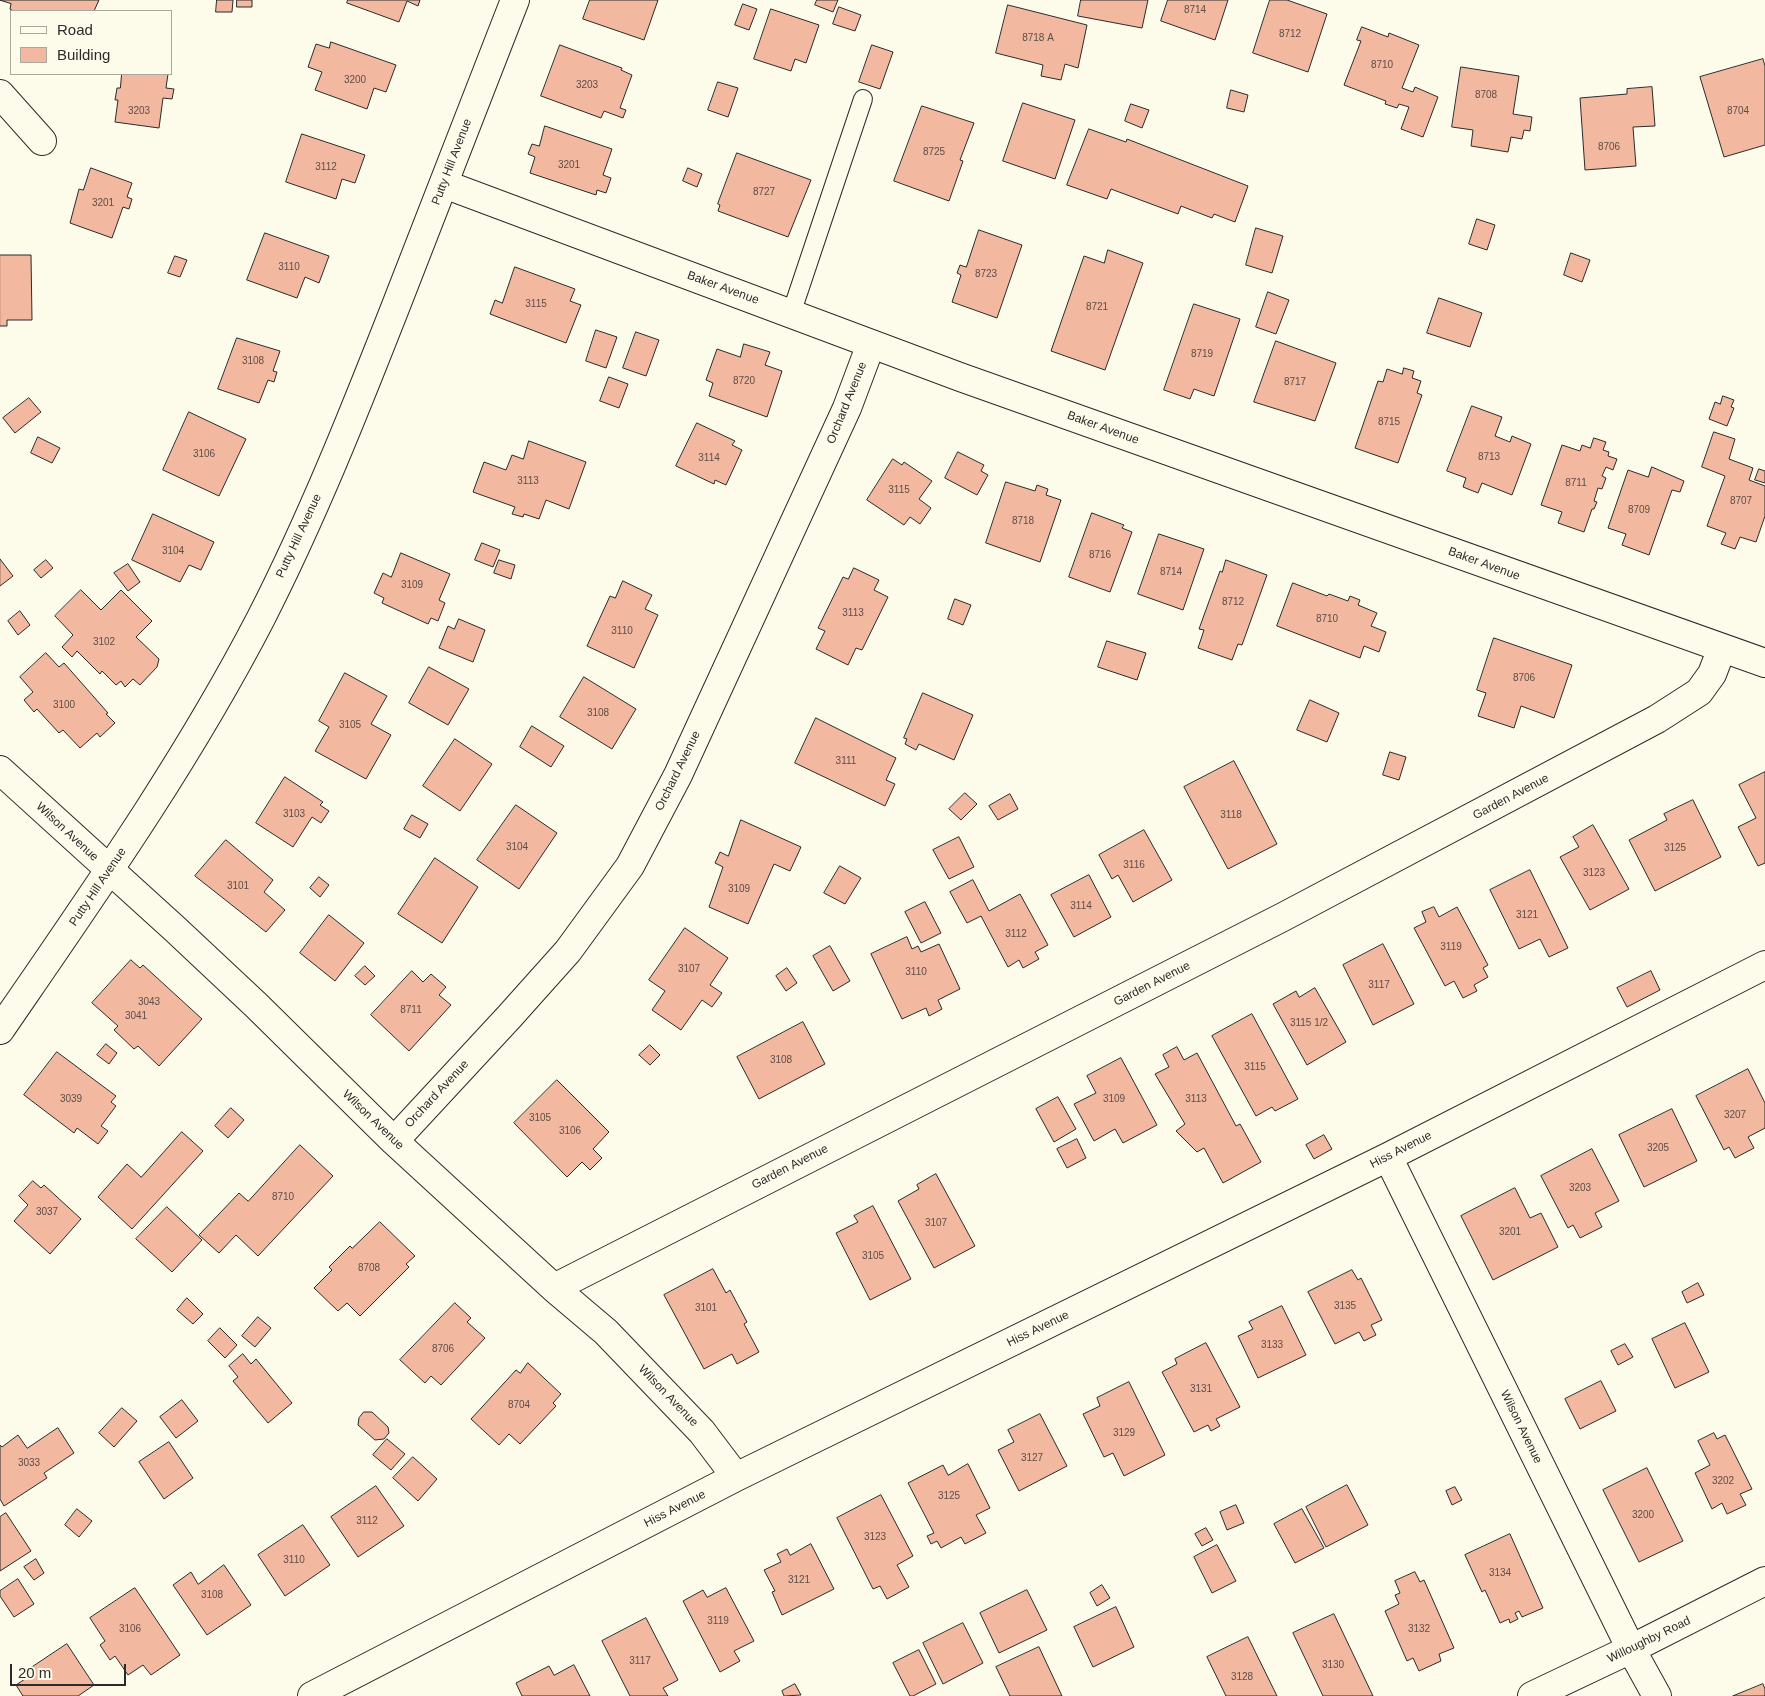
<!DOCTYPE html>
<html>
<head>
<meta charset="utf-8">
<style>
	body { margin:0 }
	#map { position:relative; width:1765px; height:1696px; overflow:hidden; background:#fdfbea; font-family:Helvetica,sans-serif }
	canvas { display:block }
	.legend { position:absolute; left:10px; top:10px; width:162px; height:65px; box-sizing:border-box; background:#fdfbea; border:1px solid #a9a89e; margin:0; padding:6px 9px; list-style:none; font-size:15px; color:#2b2b2b }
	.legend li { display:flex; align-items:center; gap:10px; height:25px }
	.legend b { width:25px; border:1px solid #a9a89e }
	.scale { position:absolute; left:10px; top:1664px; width:116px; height:22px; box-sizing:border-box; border:2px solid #2b2b2b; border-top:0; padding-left:6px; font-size:15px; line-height:18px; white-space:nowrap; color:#2b2b2b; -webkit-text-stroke:4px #fdfbea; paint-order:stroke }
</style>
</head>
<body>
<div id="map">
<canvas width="1765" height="1696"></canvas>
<ul class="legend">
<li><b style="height:6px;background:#fdfbea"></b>Road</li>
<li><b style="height:14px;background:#f2b8a0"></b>Building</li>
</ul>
<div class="scale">20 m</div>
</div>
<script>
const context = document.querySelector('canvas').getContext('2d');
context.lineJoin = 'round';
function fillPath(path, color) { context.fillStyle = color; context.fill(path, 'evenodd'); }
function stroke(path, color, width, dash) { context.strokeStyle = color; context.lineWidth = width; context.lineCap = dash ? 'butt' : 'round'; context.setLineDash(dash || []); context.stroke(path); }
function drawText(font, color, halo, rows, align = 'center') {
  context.font = font + ' Helvetica,sans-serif'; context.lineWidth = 4; context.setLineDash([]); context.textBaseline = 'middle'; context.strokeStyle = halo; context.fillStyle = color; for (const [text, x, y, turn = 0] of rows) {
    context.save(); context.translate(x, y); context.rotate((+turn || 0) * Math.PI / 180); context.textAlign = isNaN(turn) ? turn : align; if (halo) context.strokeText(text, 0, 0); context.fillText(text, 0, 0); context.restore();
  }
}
const building = new Path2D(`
	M0,0h99l-5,11h-81l-3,-2 1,-5z
	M217,0h16l-1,12h-16z
	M237,0h15v7h-15z
	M348,0h72l-2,6 -11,-5 -8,21 -52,-19z
	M590,0h68l-14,40 -61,-21z
	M817,0h21l-5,12 -18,-7z
	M1081,0h67l-6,28 -64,-12z
	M1168,0h60l-13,40 -54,-19z
	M1270,0h17l40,14 -19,58 -55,-19z
	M743,4l14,5 -8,21 -14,-5z
	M1008,5l79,20 -9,43 -13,-4 -4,16 -20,-4 2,-11 -47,-12z
	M839,7l22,8 -6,16 -22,-7z
	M771,9l48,16 -13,38 -11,-4 -4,12 -37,-12z
	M1362,27l26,10 1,-4 30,12 -17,43 11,4 2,-5 23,10 -15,40 -22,-8 8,-22 -10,-3 -2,4 -12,-4 1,-3 -42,-16 17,-44 -4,-1z
	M331,42l65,23 -10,27 -12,-4 -7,21 -52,-19 7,-18 -14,-5 8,-23 13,4z
	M560,45l62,23 -1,2 11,5 -12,33 6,2 -3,8 -19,-7 -3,7 -60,-22z
	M872,45l21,7 -13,37 -21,-7z
	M1763,59l2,7v79l-41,12 -24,-80z
	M1461,67l58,9 -6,38 19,3 -2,14 -6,-1 -2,9 -11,-2 -3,15 -37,-6 2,-16 -21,-3z
	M122,74h46l-2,14 8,1 -2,10 -9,-1 -4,30 -44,-6 3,-22h-3l2,-12h3z
	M718,82l20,6 -10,29 -20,-7z
	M1652,87l3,39 -22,1 3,39 -51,4 -5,-72 47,-4v-5z
	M1231,90l17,5 -4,17 -17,-4z
	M1023,103l52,17 -20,59 -52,-18z
	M1131,104l18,6 -7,18 -17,-7z
	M922,106l52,17 -14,37 3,1 -14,40 -55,-20z
	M545,126l67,23 -9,26 8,3 -5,15 -9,-3 -1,5 -66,-22 5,-16 -7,-3 4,-10 7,2z
	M1089,129l37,13 1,-3 121,47 -13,36 -21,-8 -2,4 -31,-12 -3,8 -67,-25 -4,10 -40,-14z
	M302,134l63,21 -10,28 -13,-4 -6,20 -50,-17z
	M737,153l74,27 -23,57 -70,-26 2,-6 -2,-1z
	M91,168l41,15 -5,14 5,2 -3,10 -6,-2 -11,31 -42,-15 9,-34 4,1z
	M688,168l14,6 -5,13 -14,-6z
	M1477,219l18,6 -8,25 -18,-6z
	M1256,228l27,8 -11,37 -26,-8z
	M979,230l43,15 -25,73 -45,-16 9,-27 -4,-2 3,-8 6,2z
	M265,233l64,23 -10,27 -14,-6 -8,21 -50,-18z
	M1108,250l35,13 -38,107 -54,-19 33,-95 20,7z
	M1571,253l19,7 -8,22 -18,-7z
	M0,255h31l1,65h-25v6h-7z
	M175,256l12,4 -7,17 -12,-4z
	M515,267l60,22 -5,12 11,4 -15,38 -76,-29 5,-14 7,3z
	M1268,292l21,8 -13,34 -20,-7z
	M1439,298l43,15 -12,34 -43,-14z
	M1194,304l46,15 -26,77 -20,-7 -4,10 -26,-9z
	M596,330l21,7 -11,31 -20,-7z
	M636,332l23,8 -13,36 -23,-8z
	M237,338l43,13 -7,20 4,1 -3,10 -6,-2 -9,23 -41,-14z
	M1276,341l60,22 -21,58 -61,-19z
	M744,344l26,8 -5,13 17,6 -15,46 -58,-21 4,-13 -7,-3 11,-31 23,8z
	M1404,368l10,3 -2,7 9,3 -4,12 5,2 -24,68 -43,-15 23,-67 5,1 4,-13 15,5z
	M609,377l19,7 -9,24 -19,-7z
	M1723,396l11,4 -3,7 3,1 -7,18 -18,-7 6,-17 5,2z
	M29,398l12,14 -26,21 -12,-15z
	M1472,406l30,11 -7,19 15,6 2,-6 19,8 -19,51 -30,-12 -4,10 -15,-6 3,-9 -19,-7z
	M189,412l57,27 -27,57 -56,-26z
	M697,423l38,18 -3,4 10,5 -16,35 -11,-5 -1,4 -38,-18z
	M1714,432l21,7 -6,20 24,9 -4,12 16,6v30l-9,26 -16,-5 -5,12 -14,-5 5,-11 -19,-7 18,-50 -23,-9z
	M38,437l22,11 -8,15 -21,-10z
	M1594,438l12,4 -3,8 6,2 -1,4 9,3 -4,11 -7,-3 -4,9 4,2 -4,11 -4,-1 -4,13 3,1 -3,7h-2l-8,23 -26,-9 4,-11 -21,-7 21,-60 18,6 2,-6 8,3z
	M529,441l57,21 -17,47 -23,-9 -7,19 -15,-5 -1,3 -11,-3 3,-7 -42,-15 11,-30 22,8 6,-15 11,4z
	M958,452l26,13 -3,6 7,4 -11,20 -32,-17z
	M893,459l9,6 2,-3 28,19 -13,18 12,9 -11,16 -10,-7 -6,8 -37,-25z
	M1652,467l32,14 -4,11 -8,-2 -23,65 -27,-10 4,-11 -18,-6 20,-58 20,7z
	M1759,469l6,2v12l-10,-3z
	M1006,482l29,9 2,-6 11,4 -2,6 15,5 -21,62 -54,-19z
	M1092,513l32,12 -2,3 10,4 -22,60 -41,-15z
	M153,514l61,28 -13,28 -12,-5 -9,17 -48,-22z
	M1159,534l45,15 -21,61 -45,-16z
	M482,543l18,7 -7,17 -18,-7z
	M401,553l49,21 -11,26 6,3 -7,18 -7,-3 -3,6 -46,-21 2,-5 -10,-5 9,-20 8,4z
	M0,559l13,17 -13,10z
	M46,560l7,8 -12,10 -7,-8z
	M499,560l16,5 -4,14 -17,-6z
	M1226,560l41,15 -25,70 -4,-1 -6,16 -34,-12 6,-18 -5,-1 21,-58 2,1z
	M128,564l12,18 -12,9 -14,-18z
	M854,568l25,12 -5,10 14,7 -26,53 -6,-2 -8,17 -32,-16 9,-18 -7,-3 25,-51 5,2z
	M623,581l29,14 -7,14 13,6 -24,53 -47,-22 23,-50 5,2z
	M1293,583l34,13 2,-2 19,7 2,-5 10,4 -2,5 19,8 -6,13 15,6 -7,20 -15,-6 -4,12 -83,-32z
	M81,590l20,20 20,-20 31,31 -16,16 23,22 -2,8 -17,18 -7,-6 -8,8 -4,-6 -5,4 -14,-14 -2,3 -23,-23 -5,6 -10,-10 11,-12 -18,-19z
	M955,599l16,6 -8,20 -15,-6z
	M20,611l10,14 -12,10 -10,-14z
	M459,619l26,11 -12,32 -34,-14 9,-22 6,3z
	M1494,638l78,27 -18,53 -33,-12 -7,22 -36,-12 8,-23 -9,-3z
	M1107,641l39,12 -9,27 -39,-13z
	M46,653l13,14 5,-4 44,50 -2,1 9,9 -15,14 -3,-4 -17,15 -17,-18 -4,3 -22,-24 -3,3 -10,-12 9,-8 -13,-15z
	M429,667l40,22 -21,36 -39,-22z
	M345,673l42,23 -16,28 20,11 -25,44 -51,-28 14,-24 -10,-6z
	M584,677l52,32 -24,40 -52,-32z
	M923,693l50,22 -19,45 -35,-16 -3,6 -11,-6 2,-5 -3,-1z
	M1310,700l29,13 -12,29 -30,-12z
	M816,718l80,40 -10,22 9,4 -10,22 -90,-43z
	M532,726l32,20 -13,21 -31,-20z
	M455,739l37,25 -32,47 -37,-25z
	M1390,752l16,5 -7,23 -16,-5z
	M1234,761l43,83 -49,25 -44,-82z
	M1765,772v91l-7,3 -20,-39 18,-9 -17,-33z
	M285,777l38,25 -3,3 9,6 -8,12 -9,-6 -19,30 -37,-24z
	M965,793l12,11 -16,16 -12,-11z
	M1010,794l8,15 -20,11 -9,-14z
	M1693,800l28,57 -66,34 -26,-51 38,-20 -3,-6z
	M516,805l41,28 -38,56 -42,-29z
	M412,815l16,9 -8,14 -16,-9z
	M741,820l60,27 -11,24 -16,-7 -26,60 -39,-17 14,-40 -8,-4 5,-11 8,4z
	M1593,825l36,64 -39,21 -30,-53 19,-10 -6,-10z
	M1144,830l28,50 -39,22 -15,-27 -6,4 -13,-24z
	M959,837l15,30 -25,12 -16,-29z
	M226,840l47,40 -9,12 21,18 -19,22 -71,-56z
	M435,858l43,29 -36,56 -44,-29z
	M840,866l21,12 -16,26 -21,-11z
	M1530,870l38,78 -19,9 -9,-18 -21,10 -29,-59z
	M1089,875l22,42 -37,20 -23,-42z
	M319,877l10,8 -9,12 -10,-9z
	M973,880l16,31 31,-17 28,51 -13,7 4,7 -16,9 -4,-8 -11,7 -27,-51 -14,7 -17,-31z
	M925,902l16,31 -20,10 -16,-31z
	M1434,907l5,10 18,-10 31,58 -5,3 5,9 -14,8 3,6 -14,7 -9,-17 -9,5 -31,-58 12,-6 -4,-10z
	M329,915l35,28 -29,38 -35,-28z
	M685,928l43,30 -18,27 12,8 -10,14 -10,-7 -21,30 -29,-20 13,-19 -16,-11z
	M907,937l5,12 6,-3 3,6 18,-8 21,45 -22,11 4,9 -13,7 -3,-8 -24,11 -31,-65z
	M1383,944l31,60 -41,21 -30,-60z
	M830,946l20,35 -17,10 -20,-35z
	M131,960l9,8 3,-3 59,54 -43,47 -21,-20 -4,3 -20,-19 4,-4 -26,-23z
	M365,966l10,10 -10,9 -10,-9z
	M787,968l10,15 -11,8 -10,-15z
	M412,971l11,11 8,-8 15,13 -7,8 12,10 -42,46 -38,-36z
	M1651,971l9,19 -33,17 -10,-19z
	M1315,988l31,54 -39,23 -34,-61 23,-13 3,6z
	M1252,1014l46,85 -23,12 -3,-4 -16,9 -44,-80z
	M803,1022l22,42 -66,35 -22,-42z
	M106,1044l11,9 -8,11 -12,-9z
	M650,1045l10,10 -10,10 -11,-10z
	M1177,1047l7,13 13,-7 39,73 4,-2 21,38 -38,21 -19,-35 -7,4 -21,-21 9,-7 -30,-50 14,-7 -6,-12z
	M57,1052l59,44 -5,6 5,4 -15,20 7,5 -10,13 -21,-16 -3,5 -50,-38z
	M1121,1058l36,67 -34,18 -8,-14 -21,12 -20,-37 22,-11 -9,-17z
	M1748,1069l17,34v25l-17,9 6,11 -19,10 -6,-11 -5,3 -28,-54z
	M557,1080l52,52 -16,17 9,9 -12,12 -8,-8 -15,15 -53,-54z
	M1058,1097l18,32 -22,13 -18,-33z
	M231,1108l13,12 -16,18 -13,-12z
	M1672,1109l25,52 -53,26 -25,-52z
	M182,1132l21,19 -71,78 -34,-32 29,-33 14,13z
	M1324,1135l8,14 -18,10 -8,-14z
	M1077,1139l9,19 -19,10 -10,-19z
	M300,1145l33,31 -75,80 -22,-21 -17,18 -20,-18 40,-42 9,8z
	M1592,1149l27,52 -24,12 7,14 -22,11 -7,-13 -5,3 -27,-52z
	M936,1174l39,72 -41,22 -36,-67 21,-12 -2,-4z
	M33,1181l8,7 3,-3 37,34 -31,35 -36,-33 14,-16 -9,-9z
	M1515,1188l15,30 11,-5 17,34 -65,33 -32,-64z
	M873,1206l38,73 -41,21 -34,-67 22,-11 -4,-6z
	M167,1207l35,33 -30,32 -36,-33z
	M380,1222l35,34 -9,8 3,3 -49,49 -13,-13 -9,8 -24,-23 18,-18 -3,-3 21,-21 2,2z
	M713,1269l13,24 4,-3 17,32 -3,2 15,28 -22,12 -5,-10 -28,15 -40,-74z
	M1352,1270l6,10 3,-2 21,42 -11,5 5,10 -12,6 -5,-9 -24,12 -27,-52z
	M1698,1283l6,12 -17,8 -5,-11z
	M187,1298l16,16 -10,10 -16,-14z
	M455,1303l16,15 -4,4 18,16 -44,47 -10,-9 -6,7 -25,-23z
	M1282,1306l24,49 -48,23 -20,-42 15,-7 -4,-7z
	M258,1317l13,11 -16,19 -13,-11z
	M1685,1323l24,49 -34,16 -23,-49z
	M220,1328l17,17 -12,13 -17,-17z
	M1206,1343l34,64 -24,12 4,7 -9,5 -3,-6 -14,7 -32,-60 15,-8 -2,-5z
	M1625,1344l8,13 -15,8 -7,-14z
	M243,1354l8,10 5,-5 36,44 -24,20 -35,-42 5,-4 -9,-11z
	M528,1363l33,31 -8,9 3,3 -36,38 -11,-10 -10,11 -28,-26 45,-49 4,3z
	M1601,1381l15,30 -36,18 -15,-30z
	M1129,1382l36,73 -41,21 -11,-23 -9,4 -21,-43 17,-8 -3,-8z
	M182,1400l16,21 -22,17 -16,-21z
	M122,1408l15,13 -23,26 -15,-14z
	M364,1412h8l16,15 1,6 -5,6 -9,1 -17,-15 1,-7z
	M1040,1414l27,52 -48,25 -21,-41 16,-8 -6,-12z
	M58,1428l16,25 -30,20 3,5 -43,28 -4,-7v-54l2,2 16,-12 9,13z
	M1714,1433l3,6 8,-4 27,54 -12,5 6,11 -19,9 -5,-11 -10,6 -17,-36 15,-8 -12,-24z
	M387,1439l18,15 -14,16 -18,-15z
	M169,1442l24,36 -29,21 -25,-37z
	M413,1457l24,22 -19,22 -25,-23z
	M968,1464l22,44 -14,7 10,18 -21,11 -4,-7 -20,11 -4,-7 -6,3 -4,-8 7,-3 -26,-50 35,-18 5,10z
	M1647,1468l36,73 -44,21 -36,-72z
	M1347,1485l21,40 -42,22 -20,-40z
	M376,1486l28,40 -46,31 -27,-40z
	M1455,1487l7,13 -10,5 -6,-14z
	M881,1495l32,61 -16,9 12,22 -22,12 -7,-13 -7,3 -36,-71z
	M1236,1505l8,18 -17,7 -7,-18z
	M77,1509l15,12 -13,16 -14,-12z
	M1302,1509l22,39 -29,15 -21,-39z
	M6,1513l25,38 -31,20v-54z
	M303,1525l27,40 -45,31 -27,-41z
	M1206,1528l7,12 -11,6 -7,-12z
	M1510,1534l33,74 -21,9 -3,-6 -4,2 3,6 -8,4 -1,-4 -9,4 -15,-33 -3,2 -17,-37z
	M811,1544l23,45 -52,26 -10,-23 3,-1 -11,-21 17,-8 -4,-8 10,-5 3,6z
	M1217,1545l19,36 -24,12 -18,-36z
	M36,1559l8,14 -10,7 -10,-13z
	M224,1565l27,40 -44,30 -34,-50 18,-13 7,12z
	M1415,1572l5,10 4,-2 30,68 -15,6 2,7 -22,10 -6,-13 -6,3 -22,-50 14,-7 -4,-9 5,-2 -5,-12z
	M18,1579l16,25 -20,13 -14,-21v-5z
	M1102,1585l8,13 -13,8 -7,-13z
	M135,1588l45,67 -29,20 -8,-10 -15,10 -13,-19 -5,4 -10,-15 5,-4 -15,-23z
	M726,1588l28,53 -20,10 6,10 -20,11 -37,-71 20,-11 4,7z
	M1027,1590l20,40 -48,23 -19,-40z
	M1116,1607l18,40 -41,20 -19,-40z
	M1334,1614l39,82h-50l-30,-63z
	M646,1618l32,62 -15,8 5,8h-38l-28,-55z
	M963,1623l20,40 -40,21 -20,-41z
	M1248,1637l29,59h-51l-19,-39z
	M67,1644l27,41 -16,11h-55l-7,-11 12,-8 -3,-5z
	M1039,1647l23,49h-52l-14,-29z
	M919,1650l17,34 -23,12h-3l-17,-33z
	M574,1665l16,31h-68l-6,-13 33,-17 5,9z
	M795,1684l6,11 -17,1 -2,-5z
	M1763,1684l2,5v7h-32z`);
const service = new Path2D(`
	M791,314l72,-215`);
const minor = new Path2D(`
	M0,94l42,47
	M444,184l516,193 805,286
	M0,770l175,159 81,76 138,136 160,147 52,44 96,100 34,45
	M394,1141l115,-124 59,-66 62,-85 48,-91 169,-367 24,-64
	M1388,1157l243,492 26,47
	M554,1288l729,-371 374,-198 42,-27 13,-18 10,-26
	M312,1696l424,-219 652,-320 377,-192
	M1532,1696l99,-47 134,-68`);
const secondary = new Path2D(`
	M0,1030c92,-134 186,-267 261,-412 52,-102 94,-208 136,-315 40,-101 79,-202 118,-303`);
const numberNames = [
	["8714",1195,10],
	["8712",1290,34],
	["8718 A",1038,38],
	["8710",1382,65],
	["3200",355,80],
	["3203",587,85],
	["8708",1486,95],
	["3203",139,111],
	["8704",1738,111],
	["8706",1609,147],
	["8725",934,152],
	["3201",569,165],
	["3112",326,167],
	["8727",764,192],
	["3201",103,203],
	["3110",289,267],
	["8723",986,274],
	["3115",536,304],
	["8721",1097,307],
	["8719",1202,354],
	["3108",253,361],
	["8720",744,381],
	["8717",1295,382],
	["8715",1389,422],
	["3106",204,454],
	["8713",1489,457],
	["3114",709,458],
	["3113",528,481],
	["8711",1576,483],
	["3115",899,490],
	["8707",1741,501],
	["8709",1639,510],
	["8718",1023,521],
	["3104",173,551],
	["8716",1100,555],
	["8714",1171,572],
	["3109",412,585],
	["8712",1233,602],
	["3113",853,613],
	["8710",1327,619],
	["3110",622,631],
	["3102",104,642],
	["8706",1524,678],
	["3100",64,705],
	["3108",598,713],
	["3105",350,725],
	["3111",846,761],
	["3103",294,814],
	["3118",1231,815],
	["3104",517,847],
	["3125",1675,848],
	["3116",1134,865],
	["3123",1594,873],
	["3101",238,886],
	["3109",739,889],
	["3114",1081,906],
	["3121",1527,915],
	["3112",1016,934],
	["3119",1451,947],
	["3107",689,969],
	["3110",916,972],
	["3117",1379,985],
	["3043",149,1002],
	["8711",411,1010],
	["3041",136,1016],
	["3115 1/2",1309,1023],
	["3108",781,1060],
	["3115",1255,1067],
	["3039",71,1099],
	["3109",1114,1099],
	["3113",1196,1099],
	["3207",1735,1115],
	["3105",540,1118],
	["3106",570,1131],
	["3205",1658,1148],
	["3203",1580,1188],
	["8710",283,1197],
	["3037",47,1212],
	["3107",936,1223],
	["3201",1510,1232],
	["3105",873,1256],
	["8708",369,1268],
	["3135",1345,1306],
	["3101",706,1308],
	["3133",1272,1345],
	["8706",443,1349],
	["3131",1201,1389],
	["8704",519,1405],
	["3129",1124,1433],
	["3127",1032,1458],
	["3033",29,1463],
	["3202",1723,1481],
	["3125",949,1496],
	["3200",1643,1515],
	["3112",367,1521],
	["3123",875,1537],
	["3110",294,1560],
	["3134",1500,1573],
	["3121",799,1580],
	["3108",212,1595],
	["3119",718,1621],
	["3106",130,1629],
	["3132",1419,1629],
	["3117",640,1661],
	["3130",1333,1665],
	["3128",1242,1677]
];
const streetNames = [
	["Putty Hill Avenue",452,162,-69],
	["Baker Avenue",723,288,20],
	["Orchard Avenue",847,403,-68],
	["Baker Avenue",1103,428,20],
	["Putty Hill Avenue",299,536,-65],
	["Baker Avenue",1484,564,20],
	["Orchard Avenue",678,771,-64],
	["Garden Avenue",1511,797,-28],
	["Wilson Avenue",67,832,43],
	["Putty Hill Avenue",98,887,-56],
	["Garden Avenue",1152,984,-27],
	["Orchard Avenue",437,1094,-47],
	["Wilson Avenue",373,1120,44],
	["Hiss Avenue",1401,1150,-27],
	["Garden Avenue",790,1167,-27],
	["Hiss Avenue",1038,1329,-26],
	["Wilson Avenue",668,1396,46],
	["Wilson Avenue",1521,1427,64],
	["Hiss Avenue",675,1509,-27],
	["Willoughby Road",1649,1640,-26]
];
fillPath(building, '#f2b8a0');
stroke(building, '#2b2b2b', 1);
stroke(service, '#2b2b2b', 20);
stroke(minor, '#2b2b2b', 30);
stroke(secondary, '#2b2b2b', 30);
stroke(service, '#fdfbea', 18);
stroke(minor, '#fdfbea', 28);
stroke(secondary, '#fdfbea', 28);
drawText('10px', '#5d4e48', null, numberNames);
drawText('12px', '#2b2b2b', '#fdfbea', streetNames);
</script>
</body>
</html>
